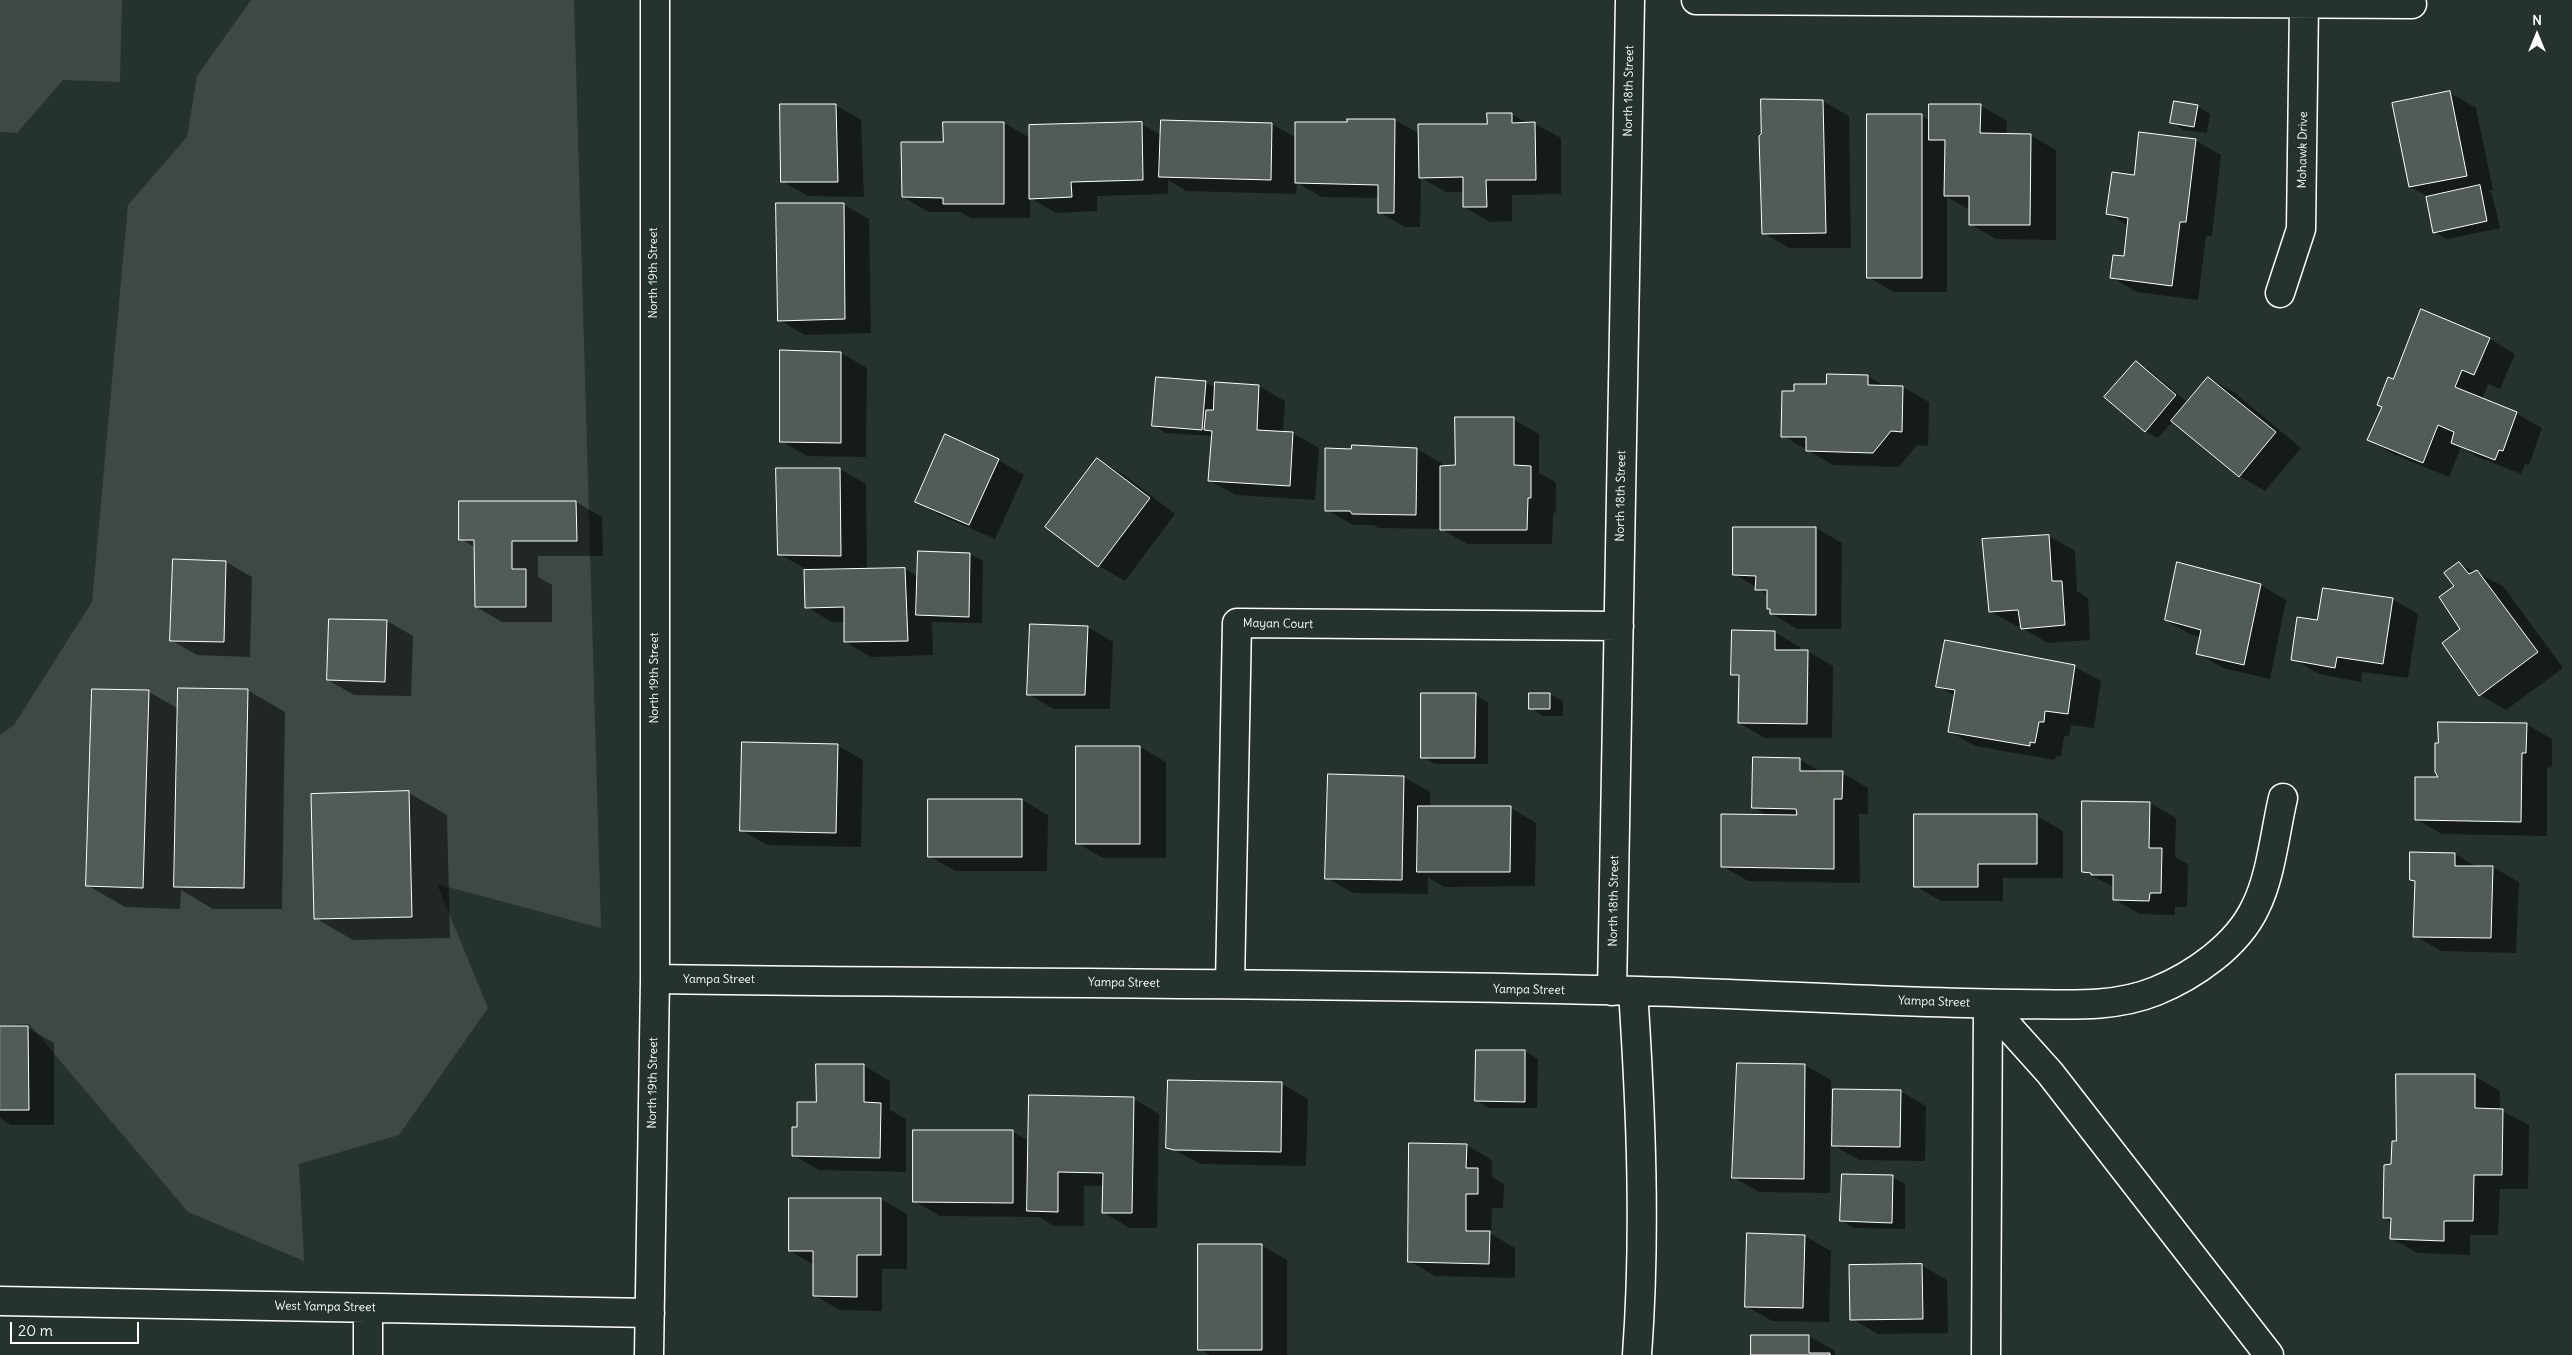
<!DOCTYPE html>
<html>
<head>
<meta charset="utf-8">
<style>
	body { margin:0 }
	#map { position:relative; width:2572px; height:1355px; overflow:hidden; background:#26332d; font-family:Delius,sans-serif }
	canvas { display:block }
	.north { position:absolute; left:2512px; top:10px; width:50px; height:50px; -webkit-text-stroke:4px #26332d; paint-order:stroke; rotate:0deg; font-size:14px; font-weight:700; line-height:20px; text-align:center; color:#fff }
	.north::after { content:''; display:block; margin:auto; width:18px; height:22px; background:#fff; clip-path:polygon(50% 0,100% 100%,50% 72%,0 100%) }
	.scale { position:absolute; left:10px; top:1322px; width:129px; height:22px; box-sizing:border-box; border:2px solid #fff; border-top:0; padding-left:6px; font-size:15px; line-height:18px; white-space:nowrap; color:#fff; -webkit-text-stroke:4px #26332d; paint-order:stroke }
</style>
</head>
<body>
<div id="map">
<canvas width="2572" height="1355"></canvas>
<div class="north">N</div>
<div class="scale">20 m</div>
</div>
<script>
const context = document.querySelector('canvas').getContext('2d');
context.lineJoin = 'round';
function fillPath(path, color) { context.fillStyle = color; context.fill(path, 'evenodd'); }
function stroke(path, color, width, dash) { context.strokeStyle = color; context.lineWidth = width; context.lineCap = dash ? 'butt' : 'round'; context.setLineDash(dash || []); context.stroke(path); }
function drawText(font, color, halo, rows, align = 'center') {
  context.font = font + ' Delius,sans-serif'; context.lineWidth = 4; context.setLineDash([]); context.textBaseline = 'middle'; context.strokeStyle = halo; context.fillStyle = color; for (const [text, x, y, turn = 0] of rows) {
    context.save(); context.translate(x, y); context.rotate((+turn || 0) * Math.PI / 180); context.textAlign = isNaN(turn) ? turn : align; if (halo) context.strokeText(text, 0, 0); context.fillText(text, 0, 0); context.restore();
  }
}
const green = new Path2D(`
	M0,0h122l-2,82 -57,-2 -46,53 -17,-1z
	M251,0h323l27,928 -164,-44 51,124 -89,127 -100,29 5,97 -116,-49 -159,-188 -29,1v-290l14,-10 78,-123 36,-397 59,-68 10,-61z`);
const shadow = new Path2D(`
	M2450,93l26,15 17,82 -5,1 4,3 8,34 -53,11 -13,-7 -7,-36 -17,-9z
	M1823,101l26,15 2,132h-62l-26,-15z
	M835,105l26,15 3,77 -56,-1 -26,-15z
	M1981,106l26,15 -1,14h24l26,15v90l-60,-1 -26,-15v-14l-23,-13v95h-53l-26,-15 54,-161 9,5z
	M2197,106l13,8 -3,19 -23,-3 -12,-8z
	M1512,114l16,10h7l26,14v56l-49,1v26l-22,1 -26,-15v-15h-18l-25,-14 -1,49h-15l-26,-15v-14l-57,-1 -25,-14 -1,11 -110,-3 -18,-11v14l-71,2v15l-41,2 -26,-15v20h-59l-11,-6h-31l-26,-15 42,-53v-21h59l26,15 111,-14 21,11 110,-11 24,14 52,-15v-3h47l25,14 69,-9z
	M2195,140l26,15 -9,81h-6l-8,64 -61,-8 -26,-15 14,-20 4,-31 -22,-13 28,-36z
	M843,204l26,15 2,114 -66,2 -26,-15z
	M2422,311l68,28 25,15 -15,35 -12,-5 -6,15 35,15 25,14 -13,37 -4,-1 -4,10 -43,-17 -17,-10 -12,30 -54,-22 -26,-15z
	M781,351l60,2 26,15 -1,89 -59,-1 -26,-15z
	M2136,362l13,8 39,33 21,-25 26,15 66,55 -36,43 -26,-15 -66,-55 -15,17 -13,-7z
	M1868,376l18,11h17l26,15 -1,44 -11,-1 -18,22 -66,-2 -50,-29 12,-44z
	M1205,382l11,6v-4l43,2 26,15 -2,31 10,1 26,15 -4,52 -79,-5 -26,-14 3,-45 -47,-3 -12,-8z
	M1513,419l26,15v39l17,9v30l-3,1 -1,31h-85l-26,-15 -62,-1 -6,-3h-20l-26,-15 90,-61 26,15v3h13z
	M998,460l26,15 -29,64 -53,-23 -26,-15z
	M1098,460l26,15 51,39 -50,67 -26,-15 -52,-39z
	M840,469l26,15 1,86 38,-1 14,8 51,-23 13,7 -1,62 -50,-1 1,33 -62,2 -26,-15v-20h-13l-26,-15v-38l-27,-15z
	M461,502h115l26,15 1,39h-65v21l14,8v37h-50l-26,-15v-59l-15,-9z
	M1816,528l26,15 -1,86h-44l-25,-15 -3,-5v-13l-34,-22z
	M2049,536l26,15 2,40 11,7 2,42 -42,3 -26,-15v-2h-6l-26,-15z
	M226,562l26,15 -2,80 -53,-2 -26,-15z
	M2459,564l44,22 60,82 -57,42 -26,-15 -18,-66 -6,-43z
	M2261,585l25,15 -16,79 -47,-11 -26,-15 3,-16 -8,-2 -26,-15z
	M2392,599l26,15 -10,64 -46,-6 -1,10 -42,-8 -26,-15 25,-37z
	M387,621l26,15 -2,60 -57,-1 -26,-15z
	M1088,627l25,15 -3,67h-56l-26,-15z
	M1774,632l26,15v4h7l26,15 -1,72h-67l-26,-15 1,-45 -8,-4z
	M2075,667l26,14 -7,47 -23,-3 -2,11h-5l-3,21 -5,-1 -1,4 -80,-14 -26,-15 6,-35 -17,-10z
	M247,690l38,22 -3,197h-69l-32,-19 -1,19 -55,-2 -38,-22 62,-193 30,17z
	M1550,694l13,7v15h-20l-12,-8z
	M1475,695l13,7v62h-53l-13,-7z
	M2526,724l26,15v28l-5,1v68l-105,-2 -26,-15 23,-41z
	M837,745l26,15 -2,87 -94,-2 -26,-15z
	M1140,747l26,15v96h-63l-26,-15z
	M1800,760l21,12 21,1 26,15v26h-9l1,69 -112,-2 -26,-15 46,-50 -15,-9z
	M1329,776l75,1 26,15v15l81,1 25,15 -1,63 -91,1 -16,-10v17l-75,-1 -26,-15z
	M409,793l38,22 3,123 -97,2 -38,-22 -3,-123z
	M930,800h92l26,15 -1,56h-92l-26,-15z
	M2150,803l26,15 -1,39 13,7 -1,43h-12v8l-35,-1 -26,-15v-12l-30,-15z
	M2037,816l26,15v47h-60v23h-62l-26,-15z
	M2411,854h44l22,13h16l26,15 -3,71 -75,-2 -26,-15 1,-54 -5,-2z
	M0,1028h28l26,15v82h-43l-11,-7z
	M1477,1051h48l13,8 -1,49h-48l-13,-8z
	M1805,1065l26,15 -1,113 -71,-1 -26,-15z
	M817,1066h47l26,15v29l16,9v53l-87,-2 -26,-15 5,-27 19,-24z
	M2474,1076l26,15v19l29,15 -1,64h-28l-2,46h-28v20l-52,-2 -26,-14v-16l-8,-5 13,-76z
	M1282,1084l26,15 -2,67 -105,-2 -33,-17z
	M1900,1091l26,15 -1,55 -66,-1 -26,-15z
	M1134,1099l25,15 -2,114h-27l-26,-15v-27h-20v40h-30l-15,-9 -99,-1 -26,-15 99,-69 16,9z
	M1466,1145l26,15v17l12,7 -1,24h-11l-1,26 24,14v30l-80,-2 -26,-15z
	M1893,1177l12,7v45l-51,-1 -12,-7z
	M881,1199l26,15v55h-25v42l-42,-1 -26,-15v-30l-24,-14z
	M1805,1236l26,15 -2,71 -57,-1 -26,-15z
	M1261,1245l26,15v95h-77l-10,-6z
	M1921,1265l26,15 1,53 -70,1 -26,-15z
	M1809,1336l26,15v4h-83z`);
const building = new Path2D(`
	M2450,91l17,85 -58,11 -17,-84z
	M1761,99l62,1 3,133 -64,1 -3,-98 2,-2z
	M2174,101l24,4 -4,22 -24,-4z
	M780,104h56l2,78h-57z
	M1929,104h52l-1,29 51,1 -1,91h-61v-29h-25l1,-56h-16z
	M1487,113h25v10l23,-1 1,58h-50l1,27h-24v-30l-44,1 -1,-54h69z
	M1867,114h55v164h-55z
	M1347,119h48l-1,94h-16v-28l-83,-2v-61h52z
	M1161,120l111,3 -1,57 -112,-3z
	M943,122h61v82h-61v-6l-41,-1 -1,-55h42z
	M1142,122l1,58 -72,2 1,15 -43,2v-74z
	M2139,132l57,7 -10,83h-6l-8,64 -62,-8 3,-23 11,1 4,-38 -22,-4 6,-42 22,3z
	M2480,185l7,36 -54,12 -7,-36z
	M776,203h68l1,116 -67,2z
	M2421,309l69,29 -16,37 -12,-5 -7,17 62,25 -14,39 -4,-1 -4,10 -44,-17 3,-11 -16,-7 -15,38 -56,-23 15,-33 -5,-2 11,-28 5,2z
	M780,350l61,2v91l-61,-1z
	M2136,361l40,34 -31,37 -41,-35z
	M1827,374l41,1v10l35,1 -1,46 -11,-1 -18,22 -67,-2v-14h-25l1,-46h12v-7h32z
	M1156,377l50,4 -4,49 -50,-4z
	M2208,377l68,55 -37,45 -68,-56z
	M1215,382l44,3 -2,45 36,2 -3,54 -82,-5 4,-50 -8,-1 2,-20h7z
	M1455,417h59v48l17,1v32h-3l-1,32h-87v-64l15,-1z
	M945,434l54,25 -30,66 -54,-23z
	M1352,445l65,3 -1,67 -64,-1 -2,-3h-25v-63l26,1z
	M1097,458l53,40 -52,69 -53,-40z
	M776,468h64l1,88 -63,-1z
	M459,501h117l1,40h-65v28h14v38h-51l-1,-67h-15z
	M1733,527h83v88l-46,-1v-5h-3v-19h-12l1,-14 -23,-1z
	M2049,535l3,46h10l3,44 -44,4 -3,-19 -29,2 -7,-73z
	M918,551l52,2 -1,64 -53,-2z
	M173,559l53,2 -2,81 -54,-1z
	M2177,562l84,22 -17,81 -48,-11 5,-24 -36,-10z
	M2459,562l10,12 8,-4 61,82 -59,44 -37,-53 18,-14 -21,-32 15,-11 -10,-13z
	M905,568l3,73 -64,1v-35l-39,1 -1,-38z
	M2323,588l70,10 -10,66 -46,-7 -2,11 -44,-8 6,-43 20,3z
	M329,619l58,1 -2,62 -58,-2z
	M1030,624l58,2 -3,69h-58z
	M1732,630l43,1v19h33l-1,74 -69,-1 1,-48h-8z
	M1945,640l130,25 -7,49 -23,-3 -1,11h-5l-4,21 -5,-1v4l-82,-14 7,-42 -19,-3z
	M178,688l70,1 -4,199 -70,-1z
	M92,689l57,1 -6,198 -57,-2z
	M1421,693h55l-1,65h-54z
	M1529,693h21v16h-21z
	M2438,722l89,1 -1,30h-4l-1,69 -106,-2v-43h23l-3,-5v-29h3z
	M742,742l96,2 -2,89 -96,-2z
	M1076,746h64v98h-64z
	M1753,757l47,1v13h43l-1,28h-8v70l-113,-2v-53l76,1 -1,-6 -44,-1z
	M1328,774l76,2 -2,104 -77,-1z
	M409,791l3,126 -98,2 -3,-125z
	M928,799h94v58h-94z
	M2082,801l68,1 -1,46h13l-1,45h-11l-1,8 -36,-1v-25h-22v-2l-9,-1z
	M1418,806h93l-1,66h-93z
	M1914,814h123v50h-59v23h-64z
	M2410,852l45,1v13h38l-2,72 -78,-1 2,-56 -5,-1z
	M0,1026h28l1,84h-29z
	M1476,1050h49v52l-50,-1z
	M1737,1063l68,1 -1,115 -72,-1z
	M816,1064h48v38l17,1 -1,55 -88,-2v-29h5v-25h19z
	M2396,1074h79v34l28,1 -1,66h-28l-1,46h-29v20l-54,-2 1,-21h-8l1,-53 7,-1 1,-23h4z
	M1168,1080l114,2 -1,70 -107,-2 -8,-2z
	M1833,1089l68,1 -1,57 -68,-1z
	M1029,1095l105,2 -2,116h-30l1,-40 -45,-1v40l-31,-1z
	M913,1130h100v73l-100,-1z
	M1409,1143l58,1 -1,24h12v26h-12v37h24l-1,33 -81,-2z
	M1842,1174l51,1 -1,48 -52,-2z
	M789,1198h92v57h-24v42l-44,-1v-45h-24z
	M1747,1233l58,2 -2,73 -58,-1z
	M1198,1244h64v106h-64z
	M1922,1264l1,55 -73,1 -1,-55z
	M1751,1335h58v18h21v2h-79z`);
const minor = new Path2D(`
	M1696,0l716,4
	M2280,293l21,-64 3,-225
	M655,979c328,5 656,3 984,12 126,3 252,12 378,13 46,0 95,5 139,-13 37,-15 81,-45 99,-83 16,-31 20,-76 28,-110
	M1230,984l7,-361 382,3
	M1612,991l18,-991
	M1633,991c8,121 13,242 4,364
	M1988,1004l62,69 219,282
	M0,1301l650,12
	M368,1308v47
	M649,1355l6,-376v-979
	M1986,1355l2,-351`);
const streetNames = [
	["North 18th Street",1629,91,-89],
	["Mohawk Drive",2303,150,-89],
	["North 19th Street",654,273,-90],
	["North 18th Street",1621,496,-89],
	["Mayan Court",1278,624,1],
	["North 19th Street",655,678,-90],
	["North 18th Street",1614,901,-89],
	["Yampa Street",719,980],
	["Yampa Street",1124,983,1],
	["Yampa Street",1529,990,1],
	["Yampa Street",1934,1002,2],
	["North 19th Street",653,1083,-89],
	["West Yampa Street",325,1307,1]
];
fillPath(green, '#3e4944');
fillPath(shadow, '#0007');
fillPath(building, '#515c57');
stroke(building, '#fff', 1);
stroke(minor, '#fff', 31);
stroke(minor, '#26332d', 28);
drawText('12px', '#fff', '#26332d', streetNames);
</script>
</body>
</html>
